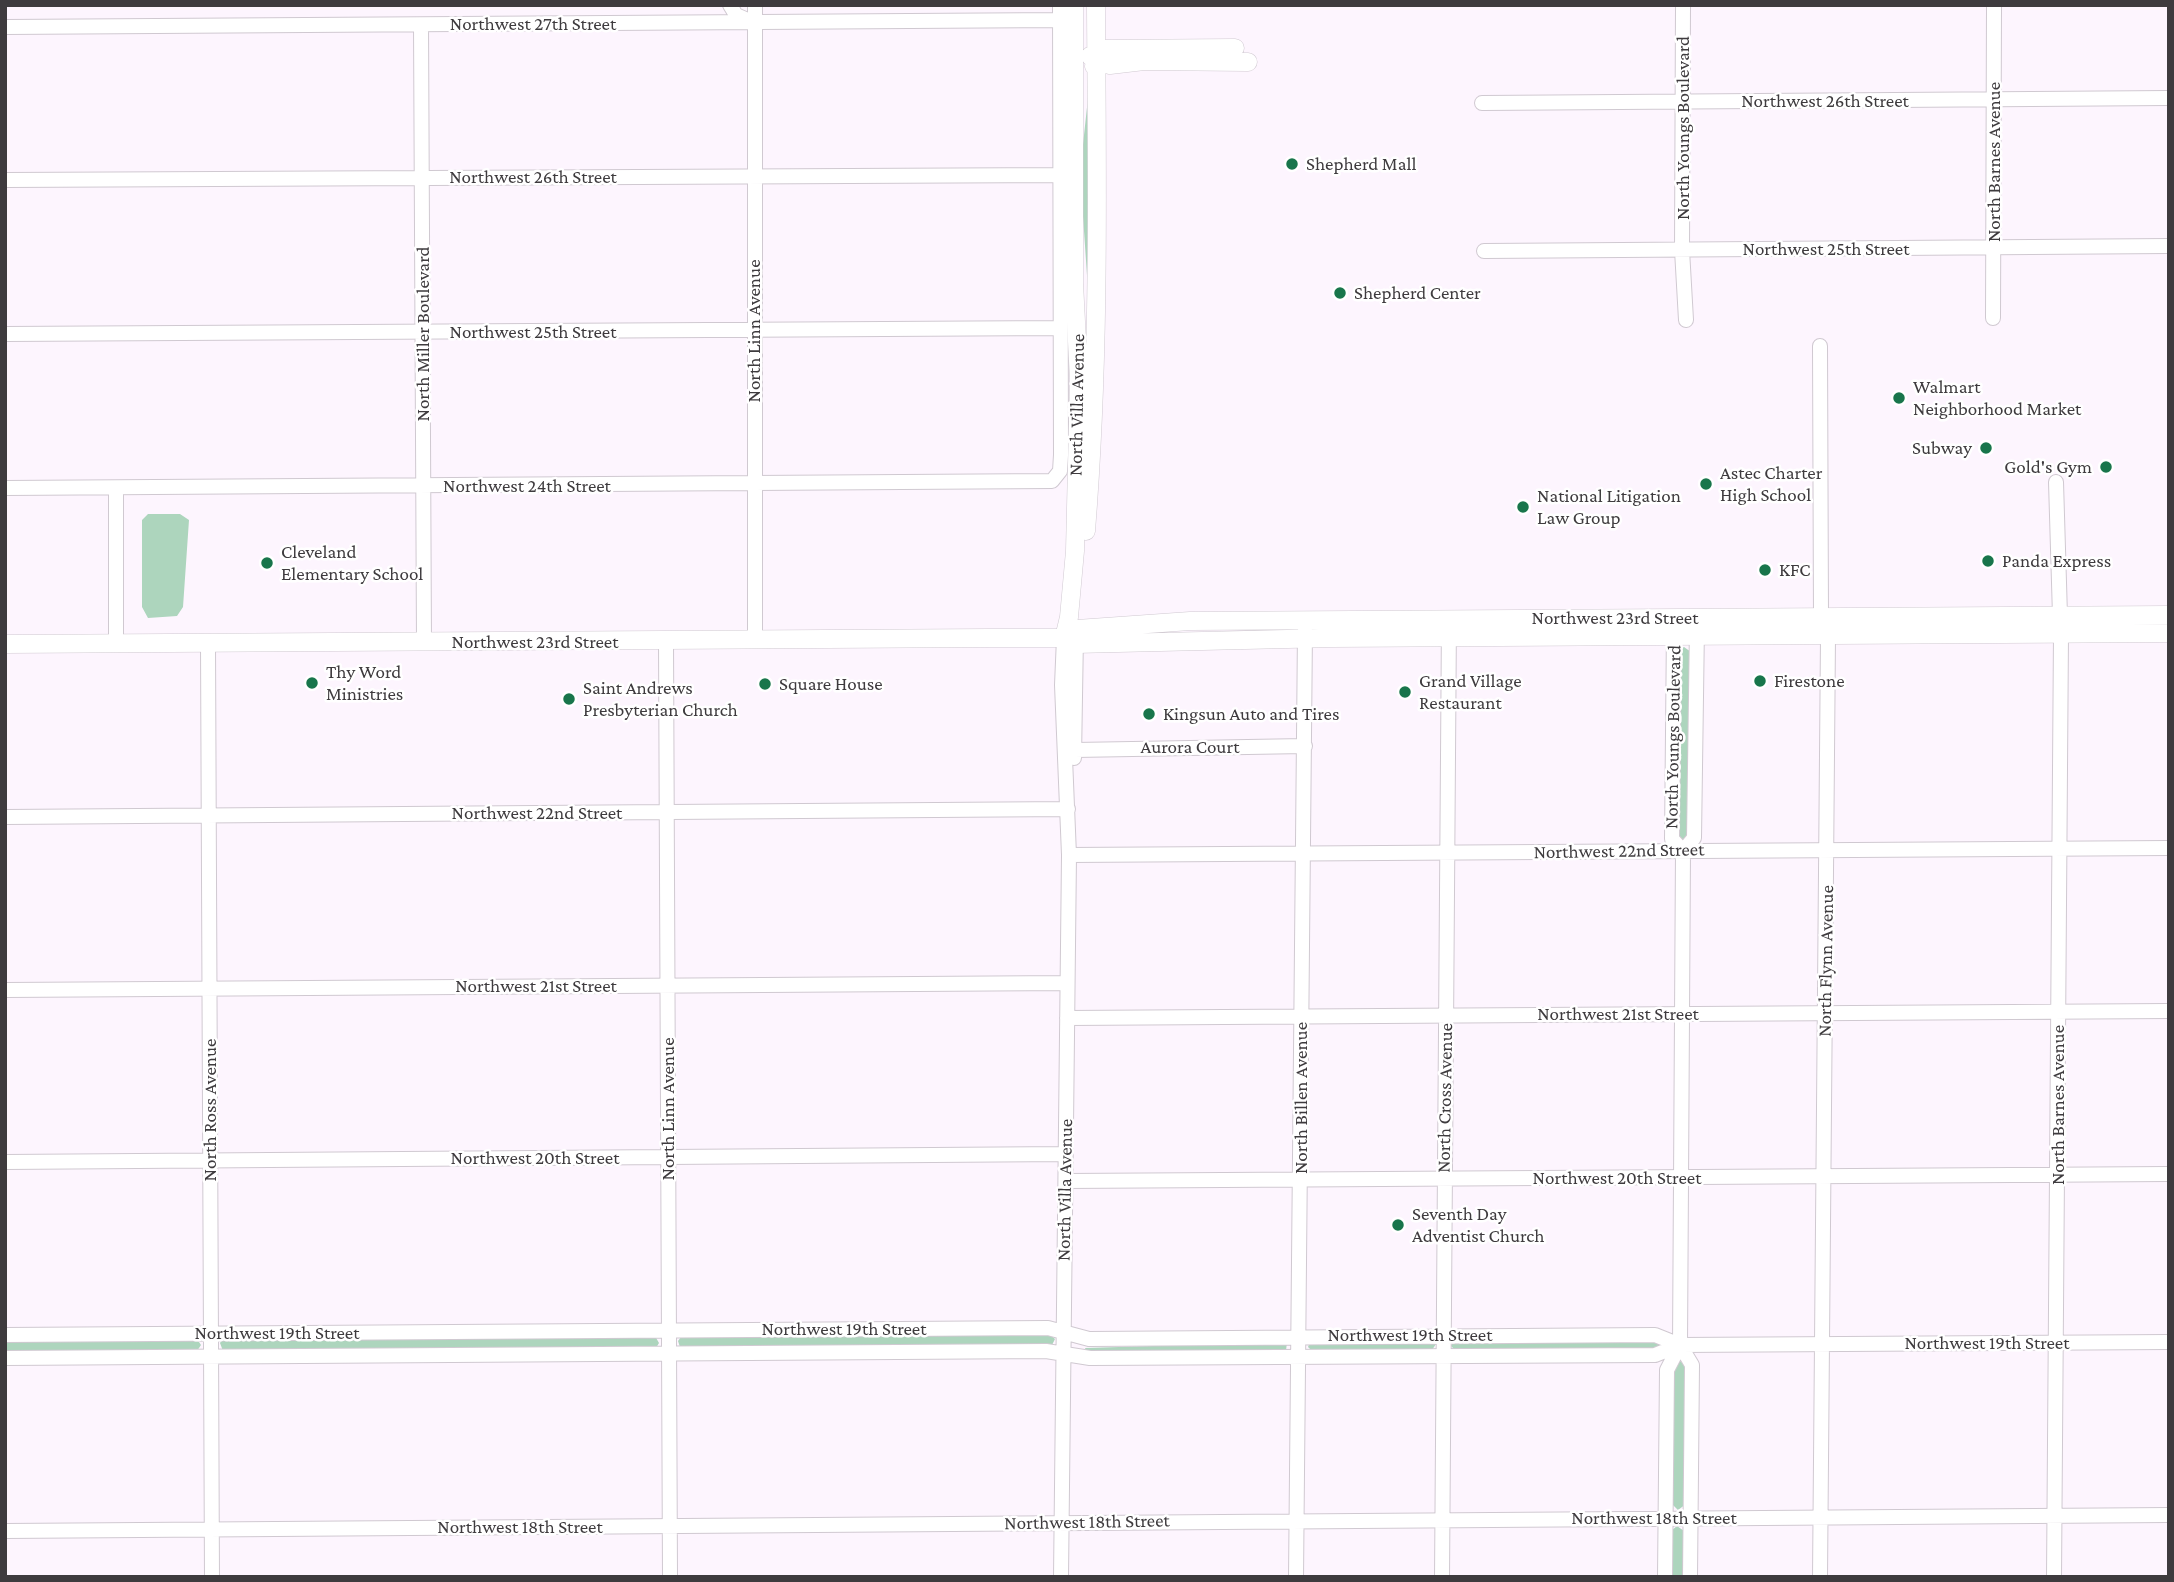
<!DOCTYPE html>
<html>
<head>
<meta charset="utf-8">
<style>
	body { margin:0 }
	#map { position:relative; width:2174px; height:1582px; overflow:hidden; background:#fdf5fe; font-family:"Crimson Pro",serif }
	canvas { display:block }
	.frame { position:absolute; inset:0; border:7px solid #3e3b3e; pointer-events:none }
</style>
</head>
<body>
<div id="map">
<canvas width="2174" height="1582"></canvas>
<div class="frame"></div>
</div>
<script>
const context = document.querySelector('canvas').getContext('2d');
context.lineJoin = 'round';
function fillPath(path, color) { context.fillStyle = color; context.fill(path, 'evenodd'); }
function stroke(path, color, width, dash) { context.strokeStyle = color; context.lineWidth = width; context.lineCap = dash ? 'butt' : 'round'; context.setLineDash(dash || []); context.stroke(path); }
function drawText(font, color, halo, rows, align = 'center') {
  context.font = font + ' "Crimson Pro",serif'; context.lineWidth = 5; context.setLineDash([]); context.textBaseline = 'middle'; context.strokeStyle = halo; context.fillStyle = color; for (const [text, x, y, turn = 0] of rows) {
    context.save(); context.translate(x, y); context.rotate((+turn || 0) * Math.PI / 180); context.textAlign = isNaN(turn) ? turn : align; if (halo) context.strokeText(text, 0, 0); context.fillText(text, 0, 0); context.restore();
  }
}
const green = new Path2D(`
	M1088,98h2l-2,192 -8,-118z
	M148,514h32l9,6 -6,87 -6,9 -29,2 -6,-11v-87z
	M1684,647l7,5 -1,191h-14l3,-193z
	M1047,1332l8,7 -3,6 -372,2 -2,-6 3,-4z
	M655,1336l4,7 -3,5 -433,3 -3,-8 2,-3z
	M197,1339l4,6 -4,6 -192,2v-13z
	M1287,1342l-1,9 -199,2 -2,-5z
	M1310,1342h125l1,2 -4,6 -120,1 -4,-4z
	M1453,1342h207l-2,7 -203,1 -4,-4z
	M1679,1360l8,7 -1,137 -8,6 -7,-7v-132z
	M1677,1526l7,5 1,46h-16l2,-46z`);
const minor = new Path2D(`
	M730,5l6,10 16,7
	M1683,5l-1,245 4,70
	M421,25l3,617
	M5,27l1055,-7
	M1482,103l687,-5
	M5,180l1055,-5
	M1484,251l685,-5
	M1993,318l1,-313
	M5,334l1055,-6
	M1820,346l1,272 7,19 -8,940
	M2056,482l4,134
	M5,488l1047,-7 8,-10 1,-16 -1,-450
	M116,488v156
	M1674,626l-2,213 11,12
	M755,640v-635
	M666,641l4,936
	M208,644l4,933
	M1075,750l230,-4
	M1074,758l2,-123
	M5,817l1063,-8
	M1069,855l1100,-7
	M5,990l1062,-7
	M1067,1018l1102,-7
	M5,1162l1060,-8
	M1066,1181l1103,-7
	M5,1335l1043,-7 41,11 566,-4 25,10
	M1680,1345l12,20 -2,212
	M5,1358l1041,-7 44,7 565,-3 25,-10 489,-3
	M5,1531l2164,-16
	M1061,1577l8,-722 -7,-170 2,-47
	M1296,1577l9,-947
	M1442,1577l7,-958
	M1665,1577l2,-207 13,-25 3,-494 11,-13 3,-212
	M2054,1577l7,-943`);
const major = new Path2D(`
	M1090,56l6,5 14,4 34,-4 104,1
	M1094,66l11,-17 130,-1
	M1086,531c14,-175 11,-350 10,-526
	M1064,638l13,-9 113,-8 979,-6
	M1064,638l5,-21 6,-66 4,-171 -5,-97v-278
	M5,644l985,-6h74l11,6 255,-6 839,-5`);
const markers = [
	[1292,164,7,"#18754b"],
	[1340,293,7,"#18754b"],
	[1899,398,7,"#18754b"],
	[1986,448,7,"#18754b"],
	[2106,467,7,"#18754b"],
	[1706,484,7,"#18754b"],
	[1523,507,7,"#18754b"],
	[1988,561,7,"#18754b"],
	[267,563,7,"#18754b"],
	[1765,570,7,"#18754b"],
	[1760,681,7,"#18754b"],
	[312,683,7,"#18754b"],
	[765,684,7,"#18754b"],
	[1405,692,7,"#18754b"],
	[569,699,7,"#18754b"],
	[1149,714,7,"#18754b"],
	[1398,1225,7,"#18754b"]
];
const streetNames = [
	["Northwest 27th Street",533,24],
	["Northwest 26th Street",1825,101],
	["North Youngs Boulevard",1683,128,-90],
	["North Barnes Avenue",1994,162,-90],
	["Northwest 26th Street",533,177],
	["Northwest 25th Street",1826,249],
	["North Linn Avenue",754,331,-90],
	["Northwest 25th Street",533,332],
	["North Miller Boulevard",423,334,-90],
	["North Villa Avenue",1077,405,-89],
	["Northwest 24th Street",527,486],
	["Northwest 23rd Street",1615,618],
	["Northwest 23rd Street",535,642],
	["North Youngs Boulevard",1673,737,-89],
	["Aurora Court",1190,747],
	["Northwest 22nd Street",537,813],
	["Northwest 22nd Street",1619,851,-1],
	["North Flynn Avenue",1826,961,-89],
	["Northwest 21st Street",536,986],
	["Northwest 21st Street",1618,1014],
	["North Billen Avenue",1301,1098,-90],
	["North Cross Avenue",1445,1098,-89],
	["North Barnes Avenue",2058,1105,-90],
	["North Linn Avenue",668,1109,-90],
	["North Ross Avenue",210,1110,-90],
	["Northwest 20th Street",535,1158],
	["Northwest 20th Street",1617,1178],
	["North Villa Avenue",1065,1190,-89],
	["Northwest 19th Street",844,1329],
	["Northwest 19th Street",277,1333],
	["Northwest 19th Street",1410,1335],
	["Northwest 19th Street",1987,1343],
	["Northwest 18th Street",1654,1518],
	["Northwest 18th Street",1087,1522,-1],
	["Northwest 18th Street",520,1527]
];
const poiNames = [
	["Shepherd Mall",1306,164],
	["Shepherd Center",1354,293],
	["Walmart",1913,387],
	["Neighborhood Market",1913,409],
	["Subway",1972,448,"right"],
	["Gold's Gym",2092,467,"right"],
	["Astec Charter",1720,473],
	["High School",1720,495],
	["National Litigation",1537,496],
	["Law Group",1537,518],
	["Cleveland",281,552],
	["Elementary School",281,574],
	["Panda Express",2002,561],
	["KFC",1779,570],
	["Thy Word",326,672],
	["Ministries",326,694],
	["Grand Village",1419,681],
	["Restaurant",1419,703],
	["Firestone",1774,681],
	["Square House",779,684],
	["Saint Andrews",583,688],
	["Presbyterian Church",583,710],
	["Kingsun Auto and Tires",1163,714],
	["Seventh Day",1412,1214],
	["Adventist Church",1412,1236]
];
fillPath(green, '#add5bd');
stroke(minor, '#d0c9d1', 16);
stroke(major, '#d0c9d1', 19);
stroke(minor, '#fff', 14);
stroke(major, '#fff', 18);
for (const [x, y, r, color] of markers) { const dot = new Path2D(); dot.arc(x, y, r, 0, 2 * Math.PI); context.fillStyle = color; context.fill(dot); stroke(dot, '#fff', 2.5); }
drawText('19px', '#3e3b3e', '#fff', streetNames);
drawText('19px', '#3e3b3e', '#fff', poiNames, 'left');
</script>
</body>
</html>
